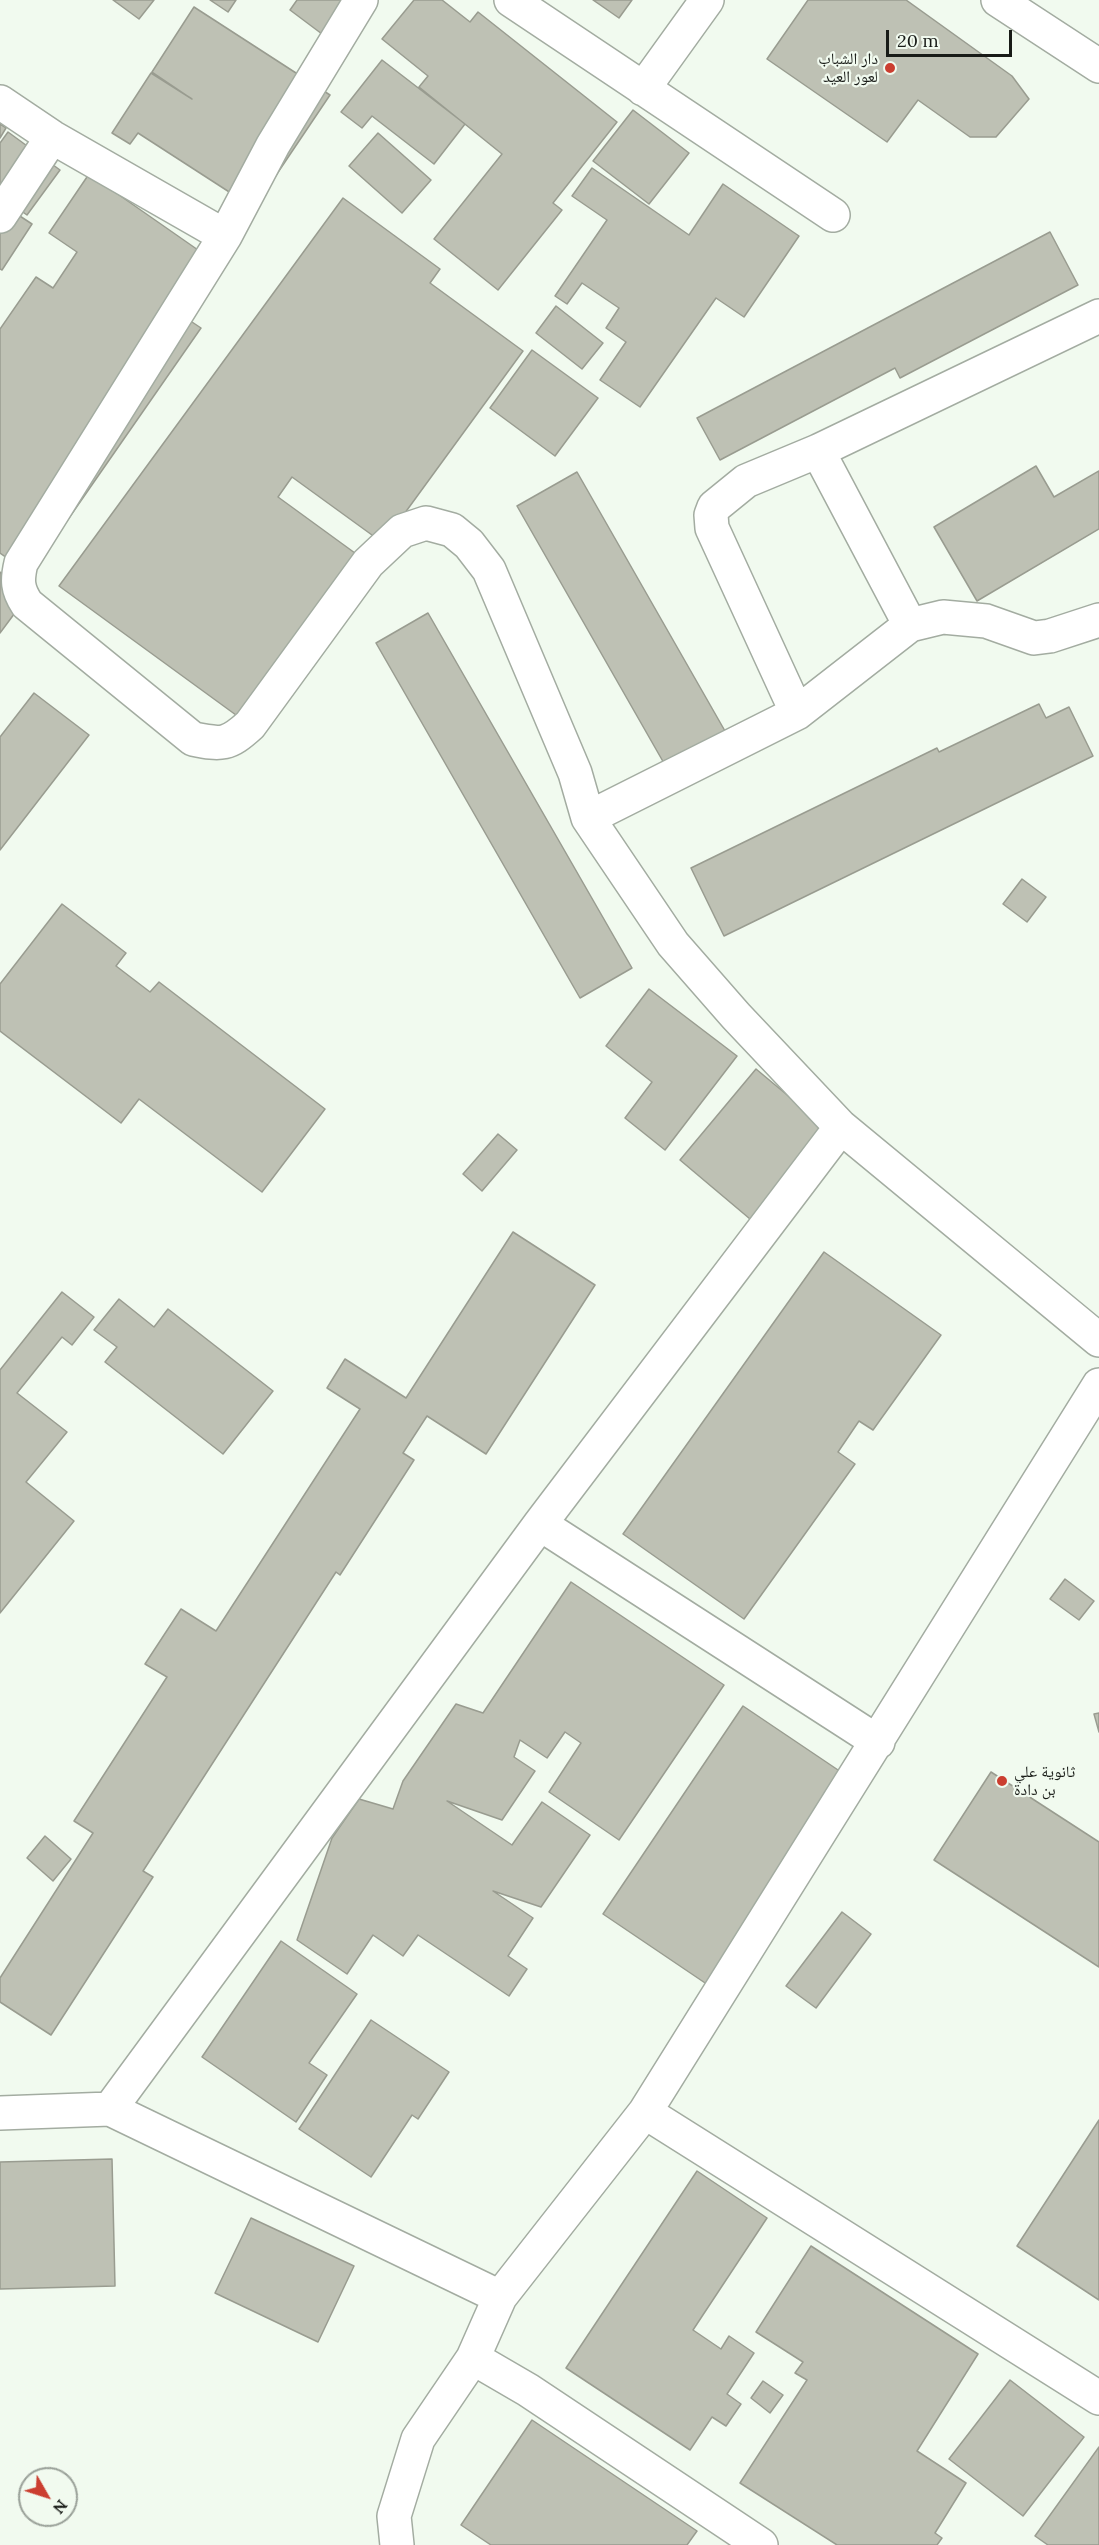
<!DOCTYPE html>
<html>
<head>
<meta charset="utf-8">
<style>
	body { margin:0 }
	#map { position:relative; width:1099px; height:2545px; overflow:hidden; background:#f1faef; font-family:Lora,serif }
	canvas { display:block }
	.north { position:absolute; left:18px; top:2467px; width:60px; height:60px; box-sizing:border-box; background:#f1faef; border:2px solid #9aa199; border-radius:50%; rotate:129deg; font-size:16px; font-weight:700; line-height:24px; text-align:center; color:#181b17 }
	.north::after { content:''; display:block; margin:auto; width:21px; height:27px; background:#cb3e30; clip-path:polygon(50% 0,100% 100%,50% 72%,0 100%) }
	.scale { position:absolute; left:886px; top:30px; width:126px; height:27px; box-sizing:border-box; border:3px solid #181b17; border-top:0; padding-left:8px; font-size:18px; line-height:21px; white-space:nowrap; color:#181b17; -webkit-text-stroke:4px #f1faef; paint-order:stroke }
</style>
</head>
<body>
<div id="map">
<canvas width="1099" height="2545"></canvas>
<div class="north">N</div>
<div class="scale">20 m</div>
</div>
<script>
const context = document.querySelector('canvas').getContext('2d');
context.lineJoin = 'round';
function fillPath(path, color) { context.fillStyle = color; context.fill(path, 'evenodd'); }
function stroke(path, color, width, dash) { context.strokeStyle = color; context.lineWidth = width; context.lineCap = dash ? 'butt' : 'round'; context.setLineDash(dash || []); context.stroke(path); }
function drawText(font, color, halo, rows, align = 'center') {
  context.font = font + ' Lora,"Noto Naskh Arabic",serif'; context.lineWidth = 4.5; context.setLineDash([]); context.textBaseline = 'middle'; context.strokeStyle = halo; context.fillStyle = color; for (const [text, x, y, turn = 0] of rows) {
    context.save(); context.translate(x, y); context.rotate((+turn || 0) * Math.PI / 180); context.textAlign = isNaN(turn) ? turn : align; if (halo) context.strokeText(text, 0, 0); context.fillText(text, 0, 0); context.restore();
  }
}
const building = new Path2D(`
	M113,0h41l-15,19z
	M210,0h26l-8,12z
	M297,0h76l-35,46 -48,-36z
	M414,0h28l28,22 8,-10 139,110 -64,81 9,7 -64,80 -64,-51 68,-85 -83,-67 9,-11 -46,-37z
	M593,0h39l-13,18z
	M808,0h98l106,76 17,23 -33,38h-26l-52,-37 -31,42 -120,-83z
	M194,7l136,88 -76,113 -116,-75 -8,11 -18,-11 39,-60 41,26 -40,-27z
	M382,60l83,64 -31,40 -62,-48 -10,12 -21,-16z
	M633,110l56,43 -40,51 -56,-43z
	M0,124l6,4 -6,10z
	M8,132l52,38 -33,45 -27,-19v-53z
	M378,133l53,47 -29,33 -53,-47z
	M592,168l97,67 34,-51 76,52 -55,81 -28,-19 -76,109 -40,-27 26,-38 -20,-14 13,-20 -37,-25 -15,21 -12,-8 52,-76 -35,-24z
	M89,174l132,92 -35,52 15,10 -171,246 -30,-21v-224l36,-52 17,11 24,-36 -28,-19z
	M343,198l97,71 -10,14 93,68 -140,192 -91,-66 -14,20 103,75 -119,162 -203,-148z
	M0,203l32,21 -30,46 -2,-1z
	M1050,232l28,53 -178,93 -5,-10 -175,92 -23,-42z
	M556,306l47,37 -21,26 -46,-36z
	M532,350l66,48 -43,58 -65,-48z
	M1036,466l18,31 45,-26v58l-122,72 -43,-74z
	M577,472l148,259 -60,34 -148,-259z
	M0,572l29,22 -29,39z
	M428,613l204,355 -52,30 -204,-355z
	M34,693l55,42 -89,115v-113z
	M1039,704l7,14 23,-11 24,49 -369,180 -33,-68 246,-120 2,4z
	M1022,879l24,18 -19,25 -24,-18z
	M62,904l64,49 -10,13 34,26 9,-10 166,127 -63,83 -123,-93 -18,24 -121,-92v-47z
	M649,989l88,67 -72,94 -40,-32 27,-36 -46,-36z
	M756,1069l90,75 -77,91 -89,-75z
	M498,1134l19,16 -35,41 -19,-17z
	M513,1232l82,53 -109,169 -59,-38 -24,37 11,7 -74,115 -4,-3 -193,299 10,6 -102,158 -51,-33v-24l93,-145 -19,-12 93,-144 -22,-13 36,-55 35,22 144,-222 -33,-21 18,-29 61,39z
	M824,1252l117,83 -68,95 -14,-9 -21,31 17,12 -111,155 -121,-85z
	M62,1292l32,25 -22,28 -10,-8 -45,56 50,39 -41,50 48,39 -74,92v-243z
	M119,1299l35,28 14,-18 105,82 -50,63 -118,-92 12,-15 -23,-17z
	M1065,1579l29,22 -15,19 -29,-21z
	M571,1582l153,103 -105,155 -70,-48 32,-49 -16,-11 -18,26 -27,-18 -6,17 21,14 -33,49 -55,-19 65,44 30,-43 48,33 -49,72 -48,-16 40,27 -25,38 19,13 -18,27 -91,-61 -15,21 -30,-21 -26,39 -50,-34 35,-102 27,-39 34,10 10,-28 53,-77 27,9z
	M743,1706l101,68 -130,215 -111,-75z
	M1099,1713v19l-5,-18z
	M991,1772l108,70v125l-165,-107z
	M45,1836l26,23 -18,22 -26,-23z
	M842,1912l29,22 -55,74 -30,-22z
	M281,1941l76,53 -48,69 18,12 -31,47 -94,-65z
	M371,2020l78,52 -31,47 -6,-4 -41,62 -72,-48z
	M1099,2120v180l-82,-54z
	M112,2159l3,127 -115,3v-127z
	M697,2171l70,47 -74,112 28,19 8,-13 25,17 -27,41 14,10 -15,22 -14,-9 -22,33 -124,-82z
	M251,2218l103,48 -36,76 -103,-49z
	M811,2246l167,108 -61,97 49,32 -31,50 7,5 -5,7h-100l-97,-62 67,-103 -12,-7 8,-11 -47,-30z
	M1010,2380l74,57 -61,79 -74,-57z
	M763,2381l20,14 -13,18 -19,-15z
	M532,2420l165,111 -10,14h-196l-30,-20z
	M1099,2447v98h-51l-13,-9z`);
const street = new Path2D(`
	M361,0l-88,145 -48,91 -204,327c-4,17 -4,26 6,41l166,135c29,6 35,6 57,-14l118,-162 34,-32 24,-8 26,7 17,14 20,26 86,203 13,45 209,-105 113,-88 -92,-174
	M511,0l322,215
	M998,0l101,66
	M643,89l64,-89
	M0,102l52,35 173,99
	M0,216l52,-79
	M910,625l33,-8 43,4 48,17 16,-2 49,-16
	M797,713l-85,-185 -1,-13 3,-8 32,-26 72,-30 281,-135
	M588,818l85,126 63,72 105,111 258,213
	M540,1524l338,218
	M110,2109l430,-585 301,-397
	M645,2112l454,286
	M0,2113l110,-4 390,188
	M473,2358l55,32 233,155
	M397,2545l-3,-29 24,-77 55,-81 27,-61 145,-185 454,-727`);
const markers = [
	[890,68,6,"#cb3e30"],
	[1002,1781,6,"#cb3e30"]
];
const poiNames = [
	["دار الشباب",878,59],
	["لعور العيد",878,77],
	["ثانوية علي",1014,1772,"left"],
	["بن دادة",1014,1790,"left"]
];
fillPath(building, '#bec1b4');
stroke(building, '#999c90', 1.5);
stroke(street, '#a3aca1', 36);
stroke(street, '#fff', 33);
for (const [x, y, r, color] of markers) { const dot = new Path2D(); dot.arc(x, y, r, 0, 2 * Math.PI); context.fillStyle = color; context.fill(dot); stroke(dot, '#f1faef', 2); }
drawText('16px', '#181b17', '#f1faef', poiNames, 'right');
</script>
</body>
</html>
